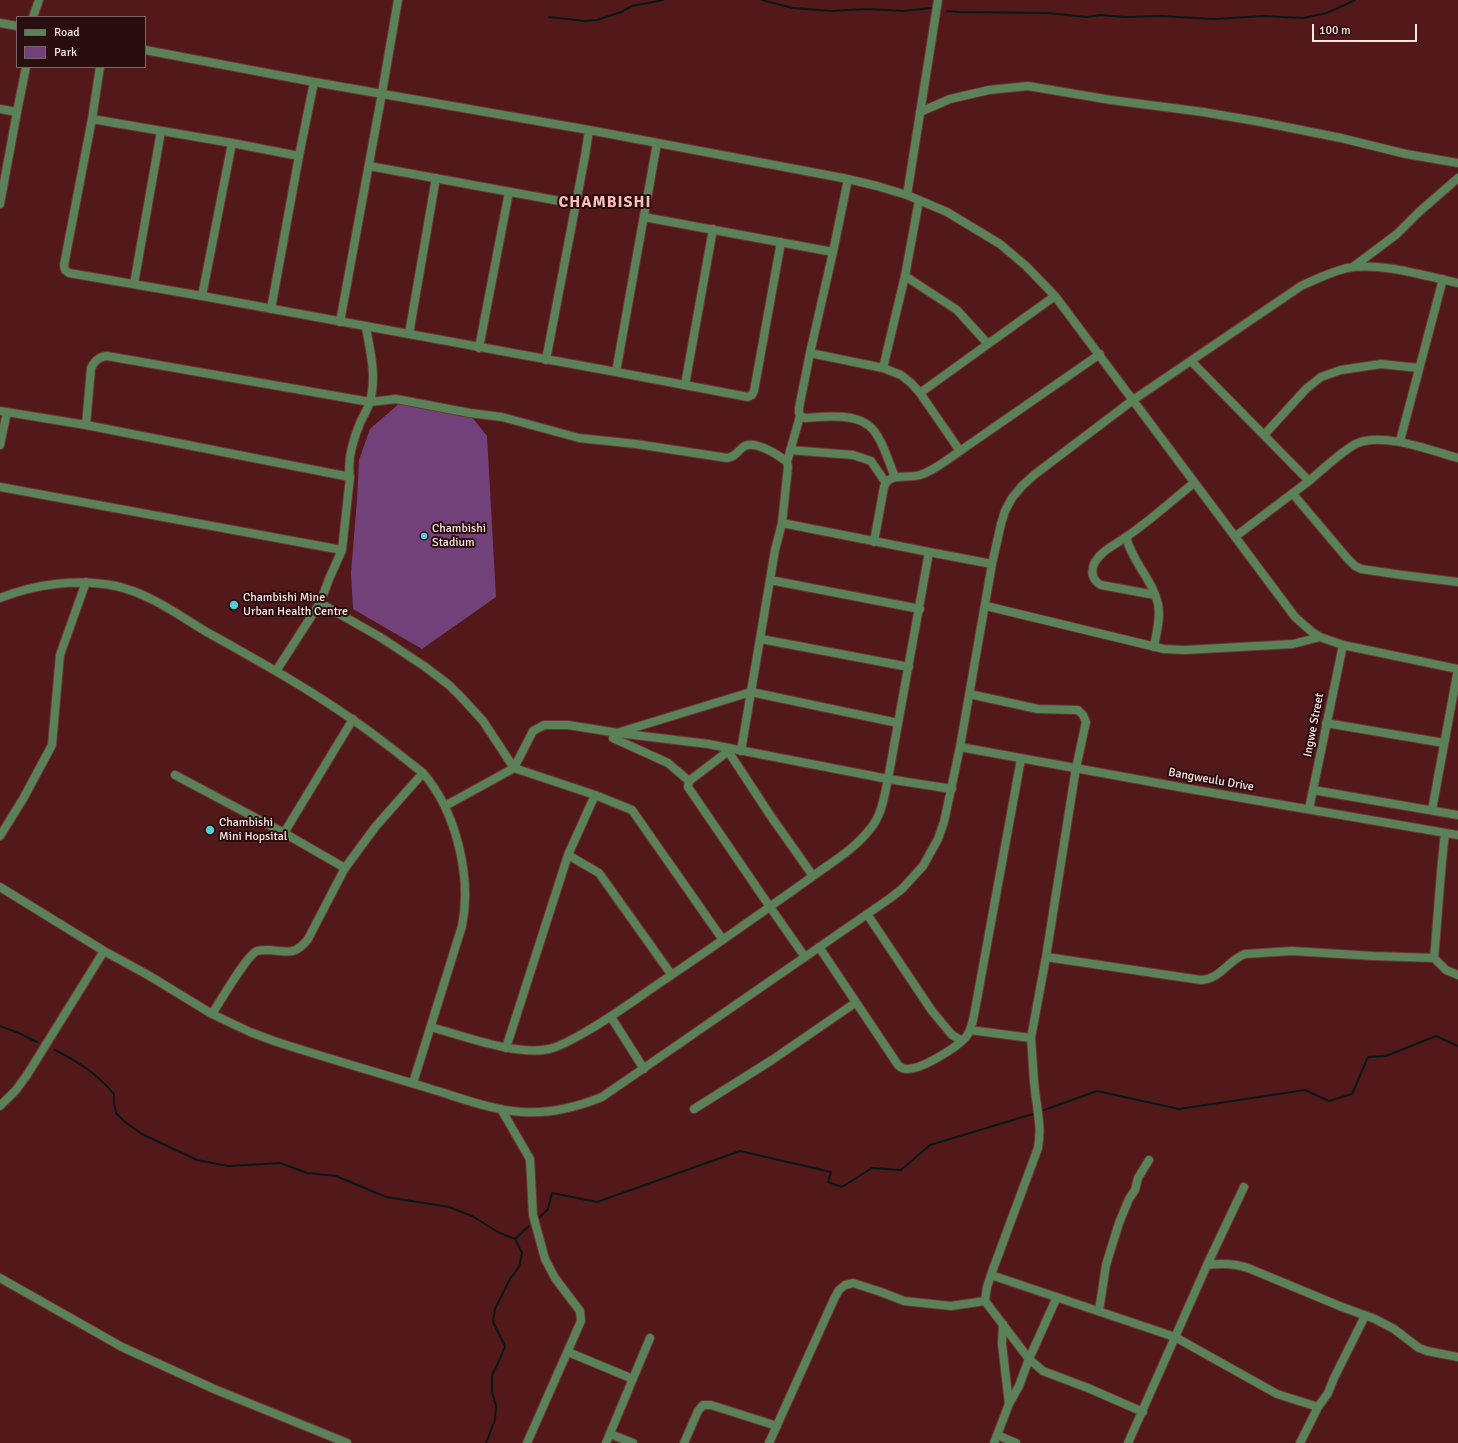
<!DOCTYPE html>
<html>
<head>
<meta charset="utf-8">
<style>
	body { margin:0 }
	#map { position:relative; width:1458px; height:1443px; overflow:hidden; background:#531819; font-family:Signika,sans-serif }
	canvas { display:block }
	.legend { position:absolute; left:16px; top:16px; width:130px; height:52px; box-sizing:border-box; background:#280e0e; border:1px solid #7d6464; margin:0; padding:5px 7px; list-style:none; font-size:12px; color:#fde5e4 }
	.legend li { display:flex; align-items:center; gap:8px; height:20px }
	.legend b { width:20px; border:1px solid #7d6464 }
	.scale { position:absolute; left:1312px; top:24px; width:105px; height:18px; box-sizing:border-box; border:2px solid #fde5e4; border-top:0; padding-left:5px; font-size:12px; line-height:14px; white-space:nowrap; color:#fde5e4; -webkit-text-stroke:3px #280e0e; paint-order:stroke }
</style>
</head>
<body>
<div id="map">
<canvas width="1458" height="1443"></canvas>
<ul class="legend">
<li><b style="height:5px;background:#5b8158"></b>Road</li>
<li><b style="height:11px;background:#73417a"></b>Park</li>
</ul>
<div class="scale">100 m</div>
</div>
<script>
const context = document.querySelector('canvas').getContext('2d');
context.lineJoin = 'round';
function fillPath(path, color) { context.fillStyle = color; context.fill(path, 'evenodd'); }
function stroke(path, color, width, dash) { context.strokeStyle = color; context.lineWidth = width; context.lineCap = dash ? 'butt' : 'round'; context.setLineDash(dash || []); context.stroke(path); }
function drawText(font, color, halo, rows, align = 'center') {
  context.font = font + ' Signika,sans-serif'; context.lineWidth = 4; context.setLineDash([]); context.textBaseline = 'middle'; context.strokeStyle = halo; context.fillStyle = color; for (const [text, x, y, turn = 0] of rows) {
    context.save(); context.translate(x, y); context.rotate((+turn || 0) * Math.PI / 180); context.textAlign = isNaN(turn) ? turn : align; if (halo) context.strokeText(text, 0, 0); context.fillText(text, 0, 0); context.restore();
  }
}
const green = new Path2D(`
	M401,402l70,14 16,20 9,161 -74,52 -69,-40 -2,-36 6,-73 2,-40 11,-31z`);
const stream = new Path2D(`
	M762,0l31,8 39,3 35,-2 36,2 29,-3
	M947,11l11,1 89,1 40,4 13,-2 25,2 37,-1 51,3 51,-3 39,2 24,-5 28,-13
	M549,17l36,4 12,-1 24,-8 11,-6 31,-6
	M0,1026l21,8 16,8
	M55,1050c24,12 42,24 59,44v9l2,10 9,9 17,12 55,26 31,6 52,-3 27,10 29,3 50,21 63,10 23,9 26,16 17,7 14,-13
	M1044,1110l53,-19 82,18 126,-19 24,11 23,-7 16,-37 18,-1 50,-20 22,10
	M539,1218l9,-9 4,-16 45,9 143,-51 91,21 -3,10 14,5 30,-19 29,2 29,-25 103,-31
	M486,1443l9,-23 1,-14 -4,-14v-17l8,-16 5,-13 -12,-24 2,-13 15,-30 9,-12 3,-14 -7,-14`);
const minor = new Path2D(`
	M33,17l6,-17
	M0,23l17,3
	M145,50l169,32 275,48 259,49 29,7 30,9 40,17 53,32 26,22 29,30 240,321 17,15 8,5 23,8 115,24 -26,141
	M100,67l-8,52 -28,146 1,5 4,3 133,23 414,76 41,-229
	M0,109l17,3 9,-45
	M920,112l30,-13 39,-9 39,-4 83,14 92,12 58,10 80,16 65,16 52,9
	M92,119l140,24 67,13 -28,153
	M299,156l15,-74
	M369,166l207,38
	M848,179l-15,73 -23,101 73,15 18,7 10,8 9,10 40,58 140,-97
	M907,195l31,-195
	M0,204l17,-92
	M644,217l189,35
	M1353,267l44,-33 22,-22 39,-34
	M905,276l52,34 31,34 67,-48
	M134,284l27,-153
	M202,296l30,-153
	M340,322l42,-229 16,-93
	M409,334l27,-156
	M479,348l30,-156
	M546,360l39,-204 4,-26
	M1191,361l118,120c12,-10 36,-33 49,-38 26,-11 74,8 100,15
	M883,368l22,-92 14,-76
	M616,372l132,25 4,-2 2,-4 27,-149
	M685,385l28,-156
	M920,393l68,-49
	M0,411l86,14 264,52
	M800,416l5,2c18,-1 47,-5 63,7 13,9 21,38 27,52
	M86,425l5,-57c4,-8 8,-11 16,-12l263,46 26,-3 74,14 32,4 77,21 57,6 91,14c8,-1 9,-5 15,-10 10,-10 35,6 45,14l1,5 -6,56
	M1264,435l42,-46 15,-12 20,-7 40,-6 38,4
	M1400,441l43,-162
	M0,445l7,-33
	M790,450l63,5 18,6 15,22
	M787,462l13,-46 -1,-3v-5l11,-55
	M0,487l342,63
	M1293,494l54,64 8,8 6,3 41,6 56,7
	M1236,536l73,-55
	M1126,537c6,25 27,43 32,67 3,14 -2,30 -4,43
	M874,542l10,-55c5,-15 23,-8 36,-12 14,-4 28,-16 40,-24
	M770,580l150,29
	M1155,595l-54,-10c-9,-5 -11,-13 -6,-23 7,-12 20,-17 31,-25 24,-16 45,-36 68,-54
	M0,598c36,-14 78,-20 116,-12 32,7 61,28 89,45 50,28 101,56 148,89 24,16 47,35 70,53 33,38 49,104 39,153l-49,157
	M320,603l60,34 44,29 25,19 13,13 21,23 31,47 81,27 37,15 91,130
	M986,606l178,43 21,1 108,-6 27,-7
	M761,639l148,28
	M276,671l44,-68 9,-24 13,-29 8,-73c-3,-17 3,-37 10,-54 3,-7 8,-14 10,-22 7,-25 0,-50 -4,-74
	M969,694l69,15 40,1 5,5 3,7 -10,46 -30,189 -15,81 -61,-8
	M1326,723l118,20
	M620,732l131,-40 147,31
	M613,738l55,25 21,18
	M960,747l230,42 268,46
	M731,749l-42,32 -1,6 82,120 35,50
	M728,751l42,64 43,61
	M741,751l34,-201 7,-27 147,29
	M175,775l109,58 61,35
	M1313,790l145,25
	M445,806l69,-38 19,-37 11,-6h24l50,8 90,11 180,35 64,10
	M1309,809l34,-164
	M284,833l69,-114
	M0,836l23,-37 29,-54 8,-90 26,-73
	M568,855l31,18 72,101
	M0,887l104,64 44,24 64,39 38,18 24,9c52,17 105,32 157,48 30,9 60,21 91,23 28,2 55,-5 80,-15l287,-198 13,-10 21,-23 15,-27 6,-17 16,-75 32,-183 9,-40 4,-13 7,-13 10,-12 12,-11 99,-75 168,-114c15,-7 30,-14 46,-18 35,-6 77,8 111,15
	M867,914l65,97 20,24 9,5
	M819,947l79,118c2,2 4,4 8,4 15,1 50,-21 60,-32 6,-7 7,-18 9,-27l46,-251
	M1046,957l155,23c20,-1 27,-20 44,-26l47,-3 81,5 61,2 12,12 12,5
	M1434,958c4,-42 6,-83 11,-125
	M212,1014c8,-12 34,-58 45,-63 4,-1 9,-1 12,-1 19,2 27,5 39,-11l37,-71 31,-42 47,-53
	M611,1017l33,52
	M431,1027c32,9 86,29 118,22 13,-3 26,-11 38,-18 30,-17 57,-38 86,-57 46,-31 91,-63 136,-95 21,-16 45,-29 61,-50 12,-14 14,-32 18,-50l41,-227 63,12
	M1031,1038c2,22 2,45 6,67 2,18 4,24 1,43l-46,124 -5,15 -2,14 44,58 14,12 45,17 55,24
	M506,1048l62,-193 27,-60
	M0,1106l16,-16 11,-15 77,-124
	M501,1109l29,50 3,56 12,44 10,19 25,33 1,10 -54,122
	M694,1109l78,-49 83,-57
	M1207,1265c15,-2 27,-2 41,3l94,39 33,12 19,10 25,19 8,3 31,6
	M991,1275l184,62 102,57 41,13
	M0,1278l122,69 92,42 133,54
	M1099,1311l7,-46 13,-42 10,-24 6,-9 3,-12 11,-18
	M1003,1324l-1,20 7,60
	M568,1352l65,27
	M610,1434l23,9
	M997,1435l19,8
	M606,1443l44,-105
	M684,1443l14,-32 5,-6h8l66,21
	M769,1443l66,-146 4,-7 6,-5 8,-2 28,9 23,9 47,5 34,-5
	M994,1443l15,-39 10,-18 10,-27 28,-62
	M1128,1443l79,-178 37,-78
	M1300,1443l18,-36 10,-14 6,-15 31,-62`);
const markers = [
	[424,536,4,"#52ccd6"],
	[234,605,5,"#52ccd6"],
	[210,830,5,"#52ccd6"]
];
const poiNames = [
	["Chambishi",432,529],
	["Stadium",432,543],
	["Chambishi Mine",243,598],
	["Urban Health Centre",243,612],
	["Chambishi",219,823],
	["Mini Hopsital",219,837]
];
const streetNames = [
	["Ingwe Street",1314,725,-79],
	["Bangweulu Drive",1211,780,10]
];
const districtNames = [
	["CHAMBISHI",605,203]
];
fillPath(green, '#73417a');
stroke(stream, '#09191b', 2);
stroke(minor, '#6b3535', 10);
stroke(minor, '#5b8158', 8);
for (const [x, y, r, color] of markers) { const dot = new Path2D(); dot.arc(x, y, r, 0, 2 * Math.PI); context.fillStyle = color; context.fill(dot); stroke(dot, '#280e0e', 1.5); }
drawText('12px', '#fde5e4', '#280e0e', poiNames, 'left');
drawText('12px', '#fde5e4', '#280e0e', streetNames);
context.letterSpacing = '1px';
drawText('bold 16px', '#fabeba', '#280e0e', districtNames);
context.letterSpacing = '0px';
</script>
</body>
</html>
